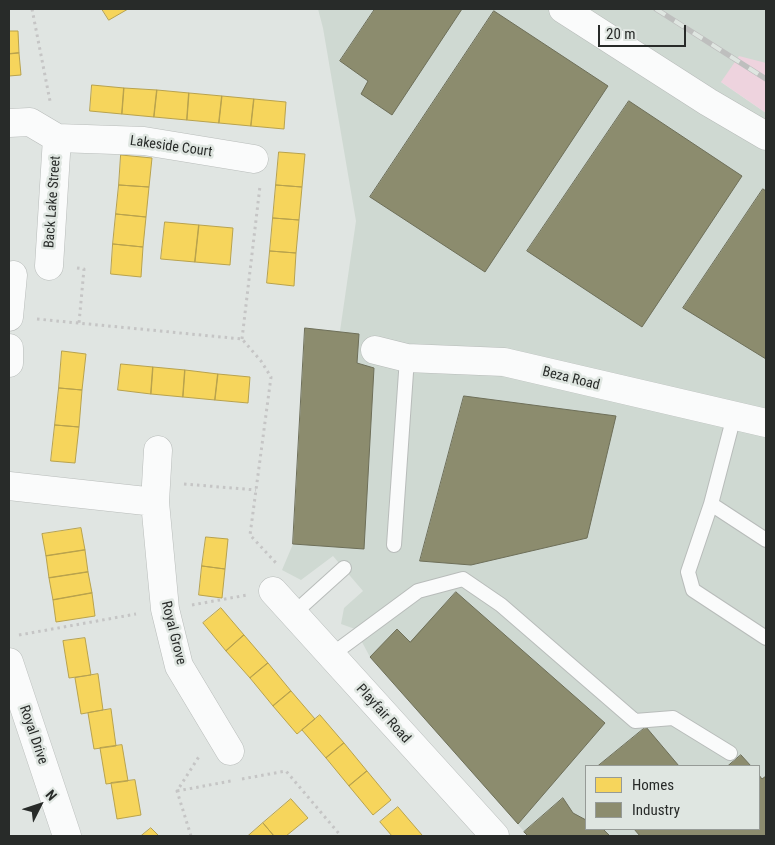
<!DOCTYPE html>
<html>
<head>
<meta charset="utf-8">
<style>
	body { margin:0 }
	#map { position:relative; width:775px; height:845px; overflow:hidden; background:#e0e5e2; font-family:"Roboto Condensed",sans-serif }
	canvas { display:block }
	.frame { position:absolute; inset:0; border:10px solid #282b29; pointer-events:none }
	.legend { position:absolute; left:585px; top:765px; width:175px; height:65px; box-sizing:border-box; background:#dfe6e1; border:1px solid #969b97; margin:0; padding:6px 9px; list-style:none; font-size:15px; color:#282b29 }
	.legend li { display:flex; align-items:center; gap:10px; height:25px }
	.legend b { width:25px; border:1px solid #969b97 }
	.north { position:absolute; left:15px; top:780px; width:50px; height:50px; -webkit-text-stroke:4px #dfe6e1; paint-order:stroke; rotate:49deg; font-size:14px; font-weight:700; line-height:20px; text-align:center; color:#282b29 }
	.north::after { content:''; display:block; margin:auto; width:18px; height:22px; background:#282b29; clip-path:polygon(50% 0,100% 100%,50% 72%,0 100%) }
	.scale { position:absolute; left:598px; top:25px; width:88px; height:22px; box-sizing:border-box; border:2px solid #282b29; border-top:0; padding-left:6px; font-size:15px; line-height:18px; white-space:nowrap; color:#282b29; -webkit-text-stroke:4px #dfe6e1; paint-order:stroke }
</style>
</head>
<body>
<div id="map">
<canvas width="775" height="845"></canvas>
<div class="frame"></div>
<ul class="legend">
<li><b style="height:14px;background:#f6d55c"></b>Homes</li>
<li><b style="height:14px;background:#8c8c6e"></b>Industry</li>
</ul>
<div class="north">N</div>
<div class="scale">20 m</div>
</div>
<script>
const context = document.querySelector('canvas').getContext('2d');
context.lineJoin = 'round';
function fillPath(path, color) { context.fillStyle = color; context.fill(path, 'evenodd'); }
function stroke(path, color, width, dash) { context.strokeStyle = color; context.lineWidth = width; context.lineCap = dash ? 'butt' : 'round'; context.setLineDash(dash || []); context.stroke(path); }
function drawText(font, color, halo, rows, align = 'center') {
  context.font = font + ' "Roboto Condensed",sans-serif'; context.lineWidth = 5; context.setLineDash([]); context.textBaseline = 'middle'; context.strokeStyle = halo; context.fillStyle = color; for (const [text, x, y, turn = 0] of rows) {
    context.save(); context.translate(x, y); context.rotate((+turn || 0) * Math.PI / 180); context.textAlign = isNaN(turn) ? turn : align; if (halo) context.strokeText(text, 0, 0); context.fillText(text, 0, 0); context.restore();
  }
}
const built = new Path2D(`
	M318,9h448v54l-45,19 45,31v723h-238l-158,-179 -15,-28 -14,-5 3,-16 19,-17 -30,-35 -32,24 -19,-10 11,-26 12,-216 35,3 16,-110 -33,-193zM586,766h173v63h-173z`);
const green = new Path2D(`
	M739,56l27,7v50l-45,-31z`);
const homes = new Path2D(`
	M102,9h26l-19,11z
	M9,31h9l1,22 -10,1z
	M19,53l2,22 -12,1v-22z
	M92,85l32,3 -2,26 -32,-3z
	M124,88l33,2 -3,27 -32,-3z
	M157,90l32,3 -2,27 -33,-3z
	M189,93l33,3 -3,27 -32,-3z
	M222,96l32,3 -3,27 -32,-3z
	M254,99l32,3 -2,27 -33,-3z
	M279,152l26,2 -3,33 -26,-2z
	M121,155l31,3 -3,29 -30,-2z
	M119,185l30,2 -3,30 -30,-3z
	M276,185l26,2 -3,33 -26,-2z
	M116,214l30,3 -3,30 -30,-3z
	M273,218l26,2 -3,33 -26,-2z
	M165,222l34,3 -4,37 -34,-3z
	M199,225l34,3 -3,37 -35,-3z
	M113,244l30,3 -2,30 -30,-3z
	M270,251l26,2 -2,33 -27,-3z
	M62,351l24,3 -4,36 -23,-2z
	M121,364l32,3 -2,27 -33,-4z
	M153,367l32,3 -2,27 -32,-3z
	M185,370l33,4 -3,26 -32,-3z
	M218,374l32,3 -2,26 -33,-3z
	M59,388l23,2 -3,37 -24,-2z
	M55,425l24,2 -4,36 -24,-2z
	M81,528l4,22 -39,6 -4,-22z
	M206,537l22,2 -3,30 -23,-3z
	M85,550l3,22 -39,6 -3,-22z
	M202,566l23,3 -3,29 -23,-3z
	M88,572l4,21 -39,7 -4,-22z
	M92,593l3,23 -39,6 -3,-22z
	M221,608l23,27 -18,16 -23,-28z
	M244,635l24,28 -18,15 -24,-27z
	M85,638l6,37 -22,3 -6,-37z
	M268,663l23,28 -18,15 -23,-28z
	M98,674l5,36 -22,4 -6,-36z
	M291,691l24,28 -18,15 -24,-28z
	M111,709l5,37 -22,3 -6,-36z
	M320,715l24,28 -18,15 -24,-28z
	M344,743l23,28 -18,15 -23,-28z
	M122,745l6,36 -22,3 -6,-36z
	M367,771l24,29 -18,15 -24,-29z
	M135,780l6,35 -24,4 -6,-36z
	M291,799l17,19 -22,18h-12l-11,-13z
	M398,807l24,28 -1,1h-29l-12,-14z
	M263,823l11,13h-26z
	M151,828l8,8h-18z`);
const industry = new Path2D(`
	M375,9h87l-70,106 -31,-21 7,-13 -28,-20z
	M494,11l114,75 -123,186 -115,-75z
	M629,101l113,75 -100,151 -115,-76z
	M763,189l3,2v168l-83,-51z
	M305,328l54,6 -2,29 17,5 -10,181 -71,-5z
	M464,396l152,20 -29,122 -116,27 -51,-4z
	M456,592l149,131 -87,101 -148,-167 27,-28 13,13z
	M646,727l33,39h-81z
	M741,755l10,11h-23z
	M759,775l3,4 4,-3v60h-126l-6,-7h125z
	M563,798l10,15 13,7v9h17l7,7h-82l-4,-4z`);
const path = new Path2D(`
	M32,9l18,92
	M77,268l7,1 -5,54
	M37,319l205,20 19,22 10,16 -21,158 26,28
	M242,339l18,-153
	M184,484l72,6
	M192,605l55,-10
	M19,635l117,-21
	M242,779l44,-8 55,65
	M177,791l54,-10
	M191,836l-14,-45 23,-36`);
const lane = new Path2D(`
	M734,416l-23,88 55,36
	M711,504l-23,68 5,18 73,48
	M394,545l13,-187
	M293,614l51,-46
	M330,656l88,-65 45,-12 38,26 134,116 38,-3 57,35`);
const street = new Path2D(`
	M563,9l145,93 58,34
	M9,123l21,-1 27,16 87,3 110,18
	M49,266l8,-128
	M9,317l4,-42
	M9,348v15
	M375,350l32,8 97,4 262,61
	M9,486l146,16 10,107 14,57 51,85
	M155,502l3,-52
	M273,591l222,245
	M9,662l58,174`);
const rail = new Path2D(`
	M656,9l110,70`);
const streetNames = [
	["Lakeside Court",171,147,8],
	["Back Lake Street",53,202,-86],
	["Beza Road",571,379,14],
	["Royal Grove",173,633,76],
	["Playfair Road",383,714,48],
	["Royal Drive",33,735,71]
];
fillPath(built, '#cfd9d2');
fillPath(green, '#eed3de');
fillPath(homes, '#f6d55c');
stroke(homes, '#b8a24d', 1);
fillPath(industry, '#8c8c6e');
stroke(industry, '#6e6f59', 1);
stroke(lane, '#b8bcba', 16);
stroke(street, '#b8bcba', 29);
stroke(path, '#c5c5c5', 3, [2.5, 4]);
stroke(lane, '#fafbfb', 14);
stroke(street, '#fafbfb', 28);
stroke(rail, '#bebfbe', 5.5);
stroke(rail, '#dfe6e1', 4, [11]);
drawText('14px', '#282b29', '#dfe6e1', streetNames);
</script>
</body>
</html>
